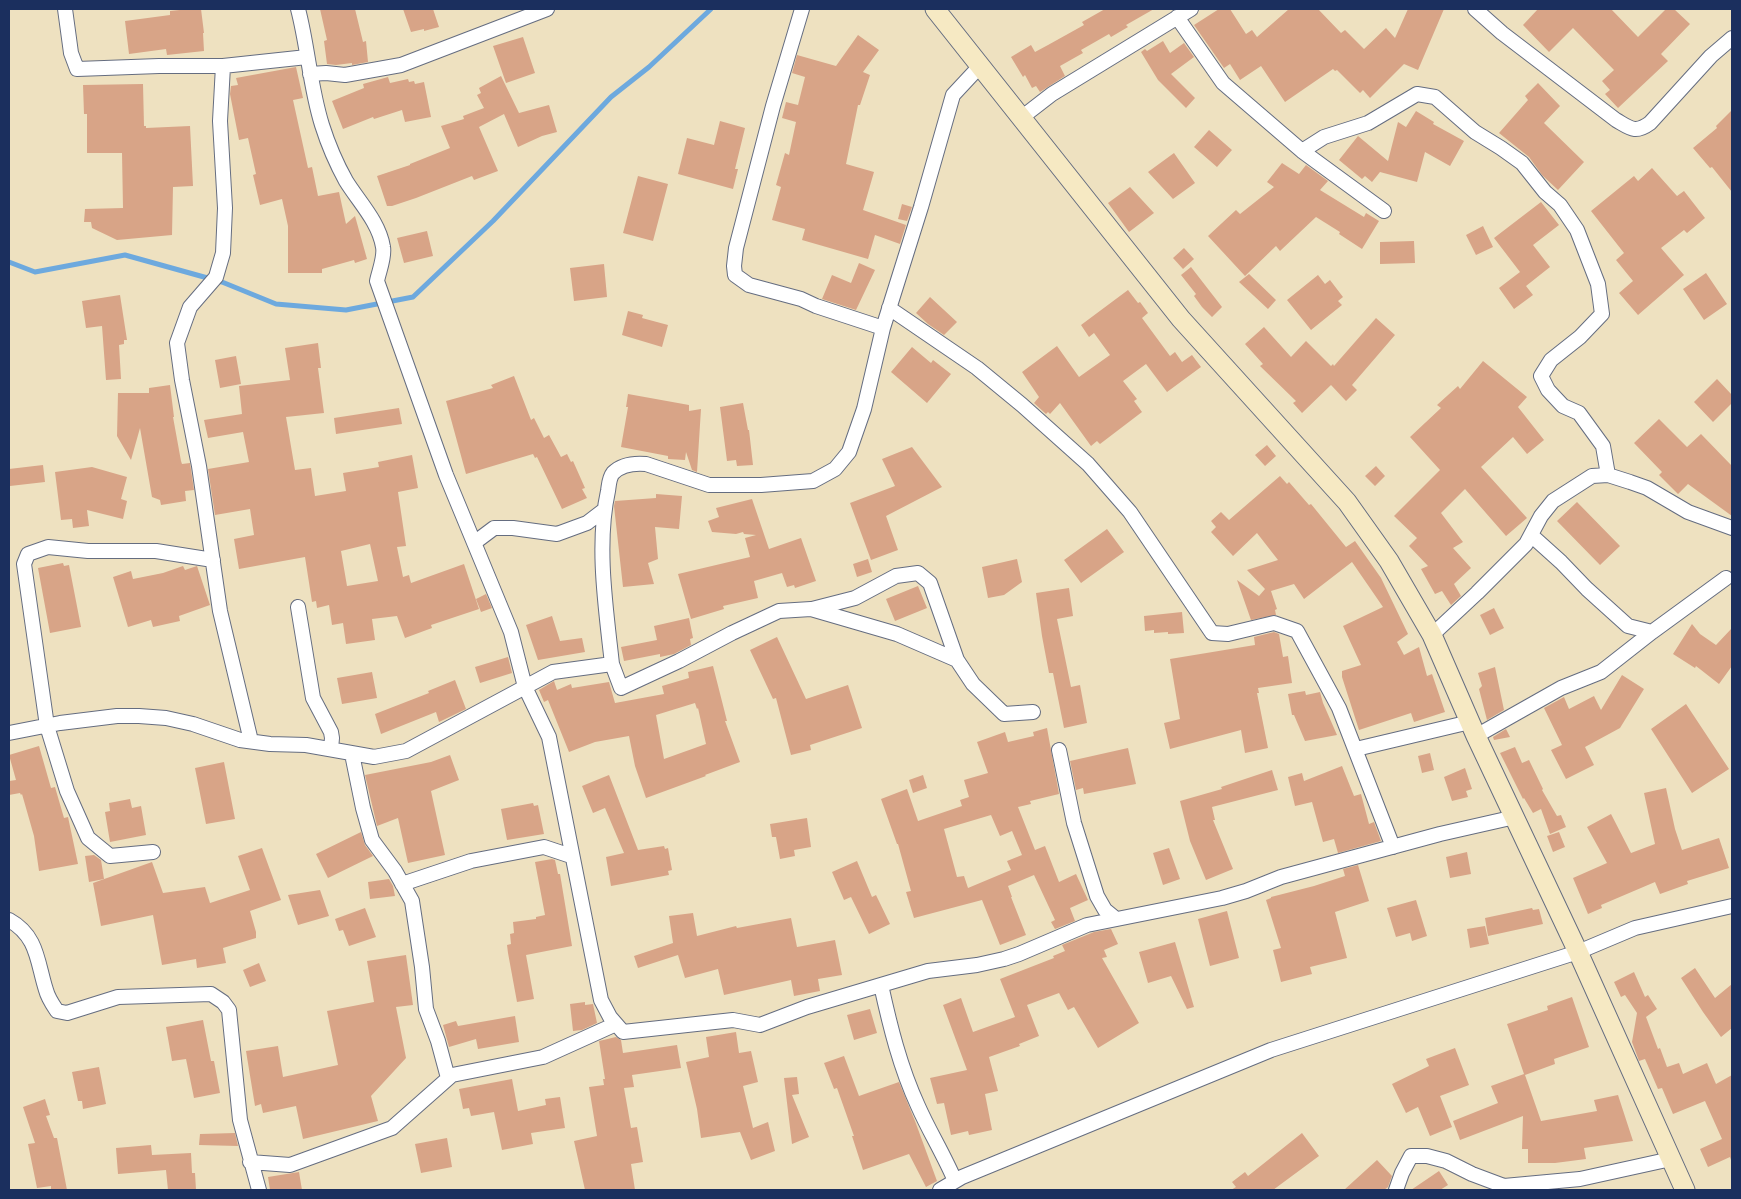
<!DOCTYPE html>
<html>
<head>
<meta charset="utf-8">
<style>
	body { margin:0 }
	#map { position:relative; width:1741px; height:1199px; overflow:hidden; background:#eee1c0; font-family:Sriracha,sans-serif }
	canvas { display:block }
	.frame { position:absolute; inset:0; border:10px solid #1b2f5e; pointer-events:none }
</style>
</head>
<body>
<div id="map">
<canvas width="1741" height="1199"></canvas>
<div class="frame"></div>
</div>
<script>
const context = document.querySelector('canvas').getContext('2d');
context.lineJoin = 'round';
function stroke(path, color, width, dash) { context.strokeStyle = color; context.lineWidth = width; context.lineCap = dash ? 'butt' : 'round'; context.setLineDash(dash || []); context.stroke(path); }
function fillPath(path, color) { context.fillStyle = color; context.fill(path, 'evenodd'); }
const stream = new Path2D(`
	M9,262l26,10 90,-17 97,27 54,22 70,6 67,-13 80,-76 118,-124 38,-30 62,-58`);
const building = new Path2D(`
	M189,9h12l3,24h-1l1,18 -37,4 -1,-6 -37,5 -4,-33 45,-6v-4z
	M320,9h35l8,33 3,-1 2,21 -16,3v-2l-16,2 -9,-1 -3,-23 3,-1z
	M403,9h30l6,18 -15,4v-2l-13,3z
	M1105,9h49l-28,16 2,2 -17,10 -2,-3 -28,16 2,3 -23,13 5,10 -25,16 -4,-6 -4,2 -7,-13 -2,2 -12,-20 20,-12 4,7 13,-7 36,-20 -2,-3z
	M1219,9h11l16,25 6,-4 5,7 32,-28h29l23,24 4,-3 19,19 22,-21 9,10 13,-29h36l-26,61 -14,-6 -34,34 -7,-8 -3,3 -23,-23 -2,1 -2,-2 -48,33 -24,-36 -21,14 -10,-16 -6,4 -30,-43z
	M1538,9h73l27,28 28,-28h8l16,15 -29,30 7,7 -50,47 -13,-14 5,-4 -8,-9 12,-11 -41,-42 -24,24 -26,-27z
	M858,35l21,15 -16,22 7,3 -10,30h-2l-12,59 28,8 -11,38 43,15 -6,19 -25,-9 -7,24 -66,-19 3,-11 -33,-9 9,-33 -5,-2 9,-32 4,2 7,-33 -14,-4 4,-16 12,3 7,-28 -13,-4 5,-18 39,11z
	M523,37l12,36 -29,10 -13,-37z
	M1163,41l7,12 14,-10 10,14 -23,17 24,24 -9,10 -28,-28 -17,-28 4,-3 2,2z
	M296,67l7,31 -10,2 15,68 4,-1 6,29 21,-4 7,32 9,-8 12,43 -12,4 -1,-3 -32,9v4h-34v-47l-6,-27 -22,6 -7,-30 3,-1 -8,-36 -9,2 -9,-46 1,-8 7,-1 -2,-7z
	M501,76l18,37 30,-8 8,27 -15,4 -24,11 -14,-33 -25,13 19,44 -24,9 -2,-4 -56,22 -24,8h-5l-10,-30 33,-11v-1l40,-16 -9,-22 23,-7 -1,-3 21,-8 -7,-13 4,-2 -2,-5z
	M388,77l2,6 18,-4 1,3 5,-1 1,3 9,-2 7,35 -26,5 -3,-12 -28,9 -1,-2 -30,12 -11,-28 32,-13 -1,-4z
	M1538,83l22,23 -16,17 40,39 -26,28 -16,-15 -13,-18 -30,-24 29,-33 -3,-4z
	M143,84l1,42h2v2l44,-2 3,60 -20,1 -1,48 -55,5 -25,-12 -1,-6h-7l1,-13 38,-1 -1,-55h-35v-39h-3l-1,-29z
	M1732,110v82l-20,-25 -2,1 -17,-20 24,-20 -1,-2z
	M1416,111l18,11 -1,2 31,17 -14,25 -25,-14 -8,30 -37,-10 -8,10 -7,-6 -3,3 -23,-19 19,-24 30,25 10,-39 8,5z
	M720,121l25,7 -10,41h3l-5,20 -55,-15 9,-36 27,7z
	M1209,130l23,20 -15,17 -23,-20z
	M1174,153l21,30 -22,16 -25,-27z
	M1282,163l17,11 7,-9 22,16 -8,9 44,27 2,-4 13,8 -17,28 -23,-15 1,-2 -24,-15 -36,34 -4,-5 -31,30 -37,-40 28,-26 4,4 34,-27 -7,-5z
	M1652,168l25,28 7,-5 21,27 -18,15 -3,-3 -23,18 23,27 -46,40 -19,-22 14,-12 -17,-21 8,-7 -33,-42 43,-35 4,5z
	M638,176l30,8 -15,57 -30,-8z
	M1130,187l24,26 -25,19 -21,-29z
	M1541,202l18,23 -26,20 17,22 -24,19 7,9 -19,14 -15,-21 21,-16 -26,-34z
	M902,204l10,3 -5,14 -9,-2z
	M1483,226l10,21 -17,8 -10,-20z
	M427,231l6,25 -29,7 -7,-25z
	M1414,241l1,22 -35,1v-22z
	M1184,248l10,11 -11,10 -10,-11z
	M859,263l16,7 -19,40 -34,-11 10,-24 19,8z
	M604,264l3,33 -33,4 -4,-33z
	M1191,267l31,40 -10,10 -10,-10 -8,-11 2,-2 -15,-19z
	M1706,273l21,31 -23,16 -21,-31z
	M1249,274l27,26 -8,9 -29,-27z
	M1318,275l7,9 5,-4 13,17 -5,4 4,4 -31,25 -24,-30z
	M1128,290l10,13 2,-1 8,11 -6,5 28,38 5,-4 7,10 10,-7 9,12 -34,25 -21,-28 -23,17 14,18 -3,2 8,11 -42,32 -3,-3 -6,5 -31,-43 -10,11 -2,-2 -2,2 -12,-11 5,-6 -17,-25 35,-26 22,31 31,-22 -16,-22 -5,4 -8,-12z
	M120,295l7,45h-3v4l-5,1 2,34 -15,1 -4,-54 -16,2 -4,-27z
	M930,297l27,25 -13,13 -16,-11 -12,-11z
	M628,311l15,4 -1,3 26,7 -6,22 -40,-12z
	M1376,318l19,17 -43,50 5,5 -11,11 -15,-16 -29,28 -9,-10 3,-2 -36,-35 3,-2 -18,-20 19,-17 27,30 15,-16 25,25 2,-2 1,2z
	M318,343l3,25h-3l6,45 -38,4 9,53 16,-2 4,28 31,-5 -3,-18 36,-6 -1,-5 34,-7 6,33 -20,4 8,54 -9,1 6,30 6,-2 2,8 53,-19 15,45 -48,16 1,3 -27,10 -8,-22 -25,3 3,21 -29,4 -3,-21 -11,2 -3,-20 -12,3 -1,-7 -4,1 -7,-45 -66,12 -5,-30 20,-4 -4,-26 -35,6 -7,-46 41,-7 -6,-30 -35,6 -4,-18 38,-6 -3,-28 51,-6 -5,-32zM370,544l8,37 -31,5 -6,-35z
	M912,347l19,16 2,-3 18,14 -24,29 -36,-31z
	M236,356l5,28 -21,4 -5,-28z
	M1483,361l44,36 -9,10 26,33 -17,14 -14,-17 -32,30 46,51 -21,18 -41,-47 -24,24 22,29 -10,6 18,20 -17,16 7,12 -10,9 -9,-14 -7,3 -14,-25 7,-3 -19,-20 8,-8 -23,-22 46,-46 -30,-33 31,-29 -4,-3 21,-19 2,3z
	M514,376l17,44 3,-2 10,20 5,-3 12,22 6,-3 4,8 2,-1 12,27 -3,1 5,9 -25,11 -25,-52 -2,1 -2,-4 -67,20 -20,-73 47,-13 -2,-3z
	M1717,379l15,16v8l-19,19 -19,-20z
	M170,385l4,32h-1l8,44 1,3 8,-1 4,27 -9,1 1,10 -25,4 -1,-5 -8,-3 -12,-69 -9,32 -14,-24 1,-43h31v-5z
	M628,394l61,11v6l12,-2 -4,63 -5,-2 -6,-18 -1,8 -17,-1v-3l-47,-9 7,-40h-2z
	M743,403l5,27h1l4,35 -16,1 -1,-6 -9,1 -7,-54z
	M399,408l3,16 -66,10 -2,-16z
	M1659,419l28,28 14,-13 31,32v50l-44,-32 -10,10 -19,-19 3,-3 -28,-29z
	M1267,445l9,11 -11,10 -10,-11z
	M912,447l30,40 -56,29 12,34 -27,10 -21,-57 45,-17 -13,-27z
	M43,465l2,17 -35,4 -1,-17z
	M1376,466l9,10 -10,10 -10,-10z
	M92,467l35,10 -6,22 6,2 -4,18 -36,-9 2,16 -16,2 -1,-9 -11,1 -6,-48z
	M1280,476l7,8 2,-2 20,23 2,-1 35,43 9,-6 26,37 27,56 -11,8 7,13 15,-8 8,29 5,-2 13,38 -31,10 -3,-9 -52,17 -17,-53v-6l19,-6 -18,-39 40,-19 -31,-45 -48,37 -10,-15 -23,7 6,18 -2,1 1,5 -25,5 -14,-40 22,16 6,-7 -18,-19 31,-10 -21,-27 -24,23 -22,-24 5,-5 -5,-6 10,-9 8,8z
	M656,494l26,2 -3,33 -24,-2 3,32 -10,4 6,21 -31,3 -9,-81 1,-5 41,-3z
	M752,499l17,50 32,-11 15,43 -21,7 -1,-3 -7,2 -5,-14 -28,8 4,17 -35,8 1,3 -33,10 -13,-45 72,-17 -5,-19 11,-3 -12,-1 -1,-2 -7,2 -24,-2 -4,-11 11,-4 -3,-9z
	M1577,502l43,44 -20,19 -43,-44z
	M1107,529l17,23 -43,31 -17,-23z
	M868,559l4,13 -15,5 -4,-13z
	M1017,559l5,23 -18,13 -16,3 -6,-31z
	M63,563l1,3 5,-1 12,62 -31,6 -12,-65z
	M183,566l2,4 12,-4 13,39 -31,11 1,5 -27,6 -2,-7 -23,7 -15,-50 18,-6 2,8 30,-6z
	M918,586l9,22 -32,13 -9,-22z
	M1069,588l4,28 -16,3 14,68 9,-2 7,38 -23,5 -11,-55h-4l-7,-37 -6,-43z
	M486,594l6,14 -11,4 -5,-13z
	M1494,608l10,20 -14,7 -10,-20z
	M1182,612l2,21 -16,1v-2l-14,1v-3l-9,1 -1,-15z
	M552,616l8,25 22,-3 3,14 -47,8 -12,-35z
	M689,618l4,20 -3,1 1,6 -17,9 -14,3v-3l-36,7 -3,-14 36,-7 -3,-14z
	M1692,624l8,10 16,11 16,-17v38l-13,18 -23,-18 -1,2 -22,-14z
	M1274,632l5,2 4,23 5,-1 4,27 -34,5 1,5h-2l11,55 -23,5 -4,-23 -71,19 -6,-26 16,-4 -10,-60 85,-14 -1,-8z
	M777,637l29,62 42,-14 14,43 -52,17 1,5 -20,5 -15,-57 -3,1 -23,-49z
	M508,657l4,16 -32,10 -5,-16z
	M713,666l14,55h-2l15,41 -35,13 1,1 -60,22 -11,-32 -6,-30 -34,6 -26,10 -21,-52 -4,2 -5,-12 15,-9 3,9 14,-6 1,4 37,-6 6,21 49,-9 -2,-8 27,-8 -1,-6zM695,703l2,6 1,-1 8,36 -42,15 -8,-44z
	M1495,667l9,43 -17,10 -8,-31 3,-3 -4,-13z
	M372,672l5,26 -35,6 -5,-26z
	M1622,675l22,14 -24,39 -35,19 9,18 -28,14 -15,-29 11,-5 -18,-37 20,-11 5,12 25,-13 7,14z
	M455,680l11,29 -27,13 -3,-10 -55,22 -6,-20 54,-21 -1,-2z
	M1305,691l1,4 14,-3 3,11 14,32 -32,6 -11,-26h-2l-4,-21z
	M1686,704l43,65 -37,24 -41,-64z
	M1047,728l12,66 -29,7 1,3 -13,3 17,43 10,-4 14,36 17,-8 12,26 -18,8 5,13 -20,8 -4,-7 4,-2 -21,-45 -26,11 4,11h-1l15,38 -26,10 -18,-45 -68,18 -8,-26 5,-1 -13,-47h-1l-16,-45 26,-10 11,32 44,-15 -2,-6 9,-3 -5,-17 24,-7 -11,-31 28,-10 3,10 26,-6 -1,-4zM991,815l9,21 12,-5 10,24 -15,6 4,9 -43,18 -4,-12 -7,1 -13,-48z
	M1506,729l4,8 -16,3 -1,-3z
	M39,746l12,42 4,-1 9,31 4,-1 10,47 -39,7 -5,-35 -12,-42 -1,1 -1,-2 -11,2v-14l7,-1 -7,-25z
	M1515,747l7,16 7,-3 14,29 -1,1 15,26 4,-1 5,12 -16,7 -9,-25 -8,4 -9,-15 -1,1 -23,-46z
	M1128,748l8,36 -52,10 -1,-6 -7,2 -6,-29z
	M1430,753l4,17 -12,3 -4,-17z
	M450,755l9,25 -28,11 14,64 -37,8 -10,-45 -21,8 -12,-51 66,-13z
	M224,762l11,57 -29,5 -11,-56z
	M1342,766l12,30 7,-2 8,30 5,-2 7,19 -43,12 -4,-14 -11,3 -11,-40 -17,4 -7,-29 14,-4 2,8z
	M1465,768l7,21 -6,2 2,6 -16,4 -8,-24z
	M1272,770l6,20 -66,17 3,13h-2l20,49 -27,11 -16,-39 -10,-40 42,-12 -1,-2z
	M609,775l29,75 26,-4 1,3 3,-1 4,22 -4,1 1,4 -58,11 -5,-29 18,-4 -19,-45 -12,5 -11,-27z
	M923,775l4,13 -14,5 -4,-13z
	M1666,788l9,41 7,21 37,-12 10,30 -42,13 1,3 -28,10 -5,-12 -54,23 1,3 -14,6 -15,-36 34,-15 -20,-36 24,-13 20,39 24,-9 -11,-51z
	M130,799l2,9 9,-2 5,29 -36,7 -5,-30 5,-1 -1,-8z
	M533,803l1,3 4,-1 6,29 -37,6 -6,-31z
	M807,818l4,29 -17,3 1,6 -15,3 -4,-22h-4l-2,-13z
	M361,832l4,13 8,11 -45,22 -12,-24z
	M1559,832l6,15 -12,5 -6,-16z
	M262,848l19,52 -31,11 6,21v6l-33,10 3,15 -29,5 -1,-9 -34,6 -9,-50 -52,11 -8,-43 59,-21 11,31 42,-6 5,16 40,-13 -12,-34z
	M1169,848l11,31 -17,6 -10,-32z
	M1467,852l4,22 -21,4 -4,-21z
	M94,855l7,5 3,19 -15,3 -4,-26z
	M552,859l3,1 3,14h2l12,72 -46,9 8,44 -17,3 -9,-49 -1,-8 4,-1 -1,-10 4,-1 -1,-11 23,-3v-2l9,-2 -10,-53z
	M857,861l15,36 4,-2 14,29 -21,10 -18,-37 -7,3 -12,-28z
	M1358,865l11,36 -34,11 12,46 -37,9 2,7 -31,8 -8,-32 8,-2 -15,-48 5,-2v-1l43,-11 31,-10 -2,-7z
	M389,879l4,7 2,10 -25,3 -2,-17z
	M320,890l9,26 -31,9 -10,-30z
	M1416,900l11,36 -15,5 -2,-8 -14,4 -9,-29z
	M365,908l11,29 -27,9 -6,-16 -4,1 -4,-12z
	M1532,908l1,2 6,-1 4,15 -55,12 -3,-18z
	M1227,911l12,47 -29,8 -12,-47z
	M693,913l4,23 39,-10 1,2 54,-10 6,29 38,-7 7,35 -24,4 2,12 -26,5 -3,-16 -67,15 -6,-26 -33,9 -7,-23 -40,13 -4,-12 39,-13 -4,-27z
	M1485,926l4,18 -19,4 -3,-19z
	M1111,929l7,15 -14,6 3,7 -5,1 37,65 -41,25 -24,-41 -6,3 -9,-17 -32,12 12,31 -20,8 1,2 -31,11 9,34 -13,3 7,36 -23,5 -1,-4 -17,4 -7,-32 -7,1 -7,-26 37,-8 -24,-65 18,-7 12,34 42,-15 -15,-38 54,-21 -1,-2 12,-5 -3,-6 32,-13z
	M1175,942l19,65 -7,2 -16,-33 -23,7 -9,-31z
	M406,955l7,50 -17,2 10,51 -35,38 7,25 -75,18 -7,-33 -33,7 -2,-9 -6,2 -9,-55 32,-5 5,31 55,-12 -11,-54 47,-9 -7,-41z
	M259,963l7,18 -16,6 -7,-17z
	M1695,968l20,30 17,-14v44l-11,9 -18,-25 -22,-34z
	M1634,972l11,25 3,-2 9,14 -11,8 12,32 2,-1 7,19 12,-4 4,11 24,-11 9,21 16,-9v88l-2,-6 -22,10 -8,-18 22,-10 -17,-38 -32,13 -11,-26 -4,1 -13,-30 -6,2 -7,-19 5,-29 -12,-18 -4,2 -7,-15z
	M1572,997l17,50 -35,12 1,5 -30,11 16,46 56,-10 -3,-11 24,-5 15,46 -49,7 2,11 -31,4h-27v-14h-6l1,-33 -63,24 -7,-19 45,-18 -7,-17 33,-12 -17,-50 41,-14 -1,-4z
	M585,1002v3l8,-1 4,19 -15,7 -9,1 -3,-27z
	M870,1009l7,24 -23,7 -7,-25z
	M515,1016l4,26 -41,7 -2,-10 -27,8 -6,-22 13,-4 2,5z
	M203,1020l8,41h3l6,32 -26,5 -8,-39 -14,2 -6,-34z
	M736,1032l3,21 12,-2 7,31 -15,4 10,42 15,-6 7,29 -24,9 -11,-28 -39,6 -4,-29 -11,-47 23,-5 -3,-20z
	M616,1037l5,3 2,13 54,-8 4,23 -49,7 2,12 -10,1 7,40 6,-1 6,35 -12,2 4,26h-50l-11,-49 23,-5 -8,-49 15,-2 -1,-6h2l-6,-38z
	M1455,1048l14,37 -29,11 12,31 -22,9 -12,-29 -12,6 -14,-29 37,-18 -3,-7z
	M844,1056l15,40 40,-14 16,39 22,60 -11,6 -17,-33 -46,16 -11,-34h2l-17,-48 -3,1 -10,-26z
	M99,1067l7,37 -23,5 -1,-8h-4l-6,-29z
	M797,1077l2,17 -7,1 17,42 -17,7 -8,-66z
	M512,1079l6,32 28,-6 -1,-6 15,-2 5,31 -34,5 2,11 -31,6 -8,-38 -23,4 -2,-8 -6,1 -4,-20z
	M45,1099l5,16 -4,1 8,22h3l10,52h-16v-4l-14,2 -9,-44 7,-1 -12,-36z
	M235,1133l3,13 -39,-1 1,-11z
	M1302,1133l17,23 -46,34h-42l5,-3 -4,-5 13,-10 3,4z
	M447,1138l5,29 -31,6 -6,-29z
	M151,1145l1,10 39,-2 1,20h3l1,17h-28l-2,-20 -48,4 -2,-26z
	M1377,1160l15,16 -4,11 -4,3h-40z
	M1439,1171l9,14 -8,5h-29z
	M299,1172l3,18h-32l-2,-13z`);
const street = new Path2D(`
	M65,9l6,44 6,16 82,-3h64l84,-9
	M298,9c10,38 12,78 24,116 6,19 14,38 24,56 13,21 33,41 37,66 2,10 -4,24 -6,34l69,194 65,157 14,55 24,50 52,263 9,17 13,15 110,-12 27,5 47,-18 121,-36 49,-6 27,-6 15,-5 68,-29 135,-27 24,-7 35,-14 159,-43 75,-17
	M802,9l-29,97 -37,142 -2,18 1,9 14,10 52,14 15,7 67,22 38,-121 32,-112 27,-29
	M1475,9l27,24 114,87c14,8 19,14 34,3l61,-67 21,-18
	M1177,17l46,66 79,68 82,60
	M223,66l-3,55 5,87 -2,45 -7,24 -26,30 -13,36 5,37 17,86 21,145 31,130
	M310,74l16,-1 19,2 56,-10 146,-56
	M1021,118l31,-24 139,-85
	M1302,151l22,-14 44,-14 49,-29 18,3 40,35 26,16 21,15 23,29 15,13 17,25 21,54 4,30 -22,23 -29,23 -10,16 7,14 15,16 16,7 24,33 5,29
	M889,308l88,60 45,37 66,59 42,48 82,121 16,1 46,-11 23,8 42,77 54,139
	M1531,535l30,27 26,27 41,37 24,6
	M474,543l20,-15h19l44,6 30,-11 17,-13
	M298,607l15,91 18,34 1,6 -1,11
	M812,609l43,-11 41,-22 22,-3 12,10 27,77
	M1432,635l45,-42 49,-49 15,-28 12,-15 39,-25 16,-1 22,7 17,6 41,24 44,16
	M612,664c-6,-55 -16,-119 -4,-173 1,-6 1,-13 5,-18 9,-9 21,-10 33,-9l63,21h52l52,-4 22,-12 14,-17 15,-43 19,-81
	M9,733l51,-10 57,-7h22l27,2 27,6 47,16 30,4 36,1 68,12 32,-6 147,-79 59,-8 9,24 58,-27 53,-28 47,-22 32,-2 86,25 60,26 16,24 31,30 29,-2
	M1476,736l85,-48 40,-16 51,-40 74,-54
	M1356,749l114,-27
	M1059,750l15,73 23,73 8,14 11,9
	M352,754l11,54 9,32 23,31 17,30 10,66 4,42 12,32 10,37
	M153,852l-43,4 -22,-18 -21,-47 -20,-65 -23,-162 4,-10 20,-7 40,4h68l57,9
	M402,884l69,-23 73,-14 27,9
	M9,920c29,16 28,42 37,70 2,8 7,15 11,21l10,2 51,-16 93,-3 12,8 6,8 11,110 19,70
	M881,985c9,41 19,82 37,121 11,25 26,49 37,75
	M250,1162l40,3 102,-37 60,-53 91,-18 73,-33
	M940,1190l22,-13 309,-127 307,-98 57,-24 97,-22
	M1396,1190l6,-17 9,-17h16l19,5 26,13 32,12 76,-7 91,-20`);
const secondary = new Path2D(`
	M935,9l246,310 166,183 42,59 43,74 44,101 102,216 107,238`);
stroke(stream, '#6da9de', 5);
fillPath(building, '#d8a487');
stroke(street, '#656d80', 16);
stroke(secondary, '#656d80', 21);
stroke(street, '#fff', 14);
stroke(secondary, '#f6e9c3', 19);
</script>
</body>
</html>
